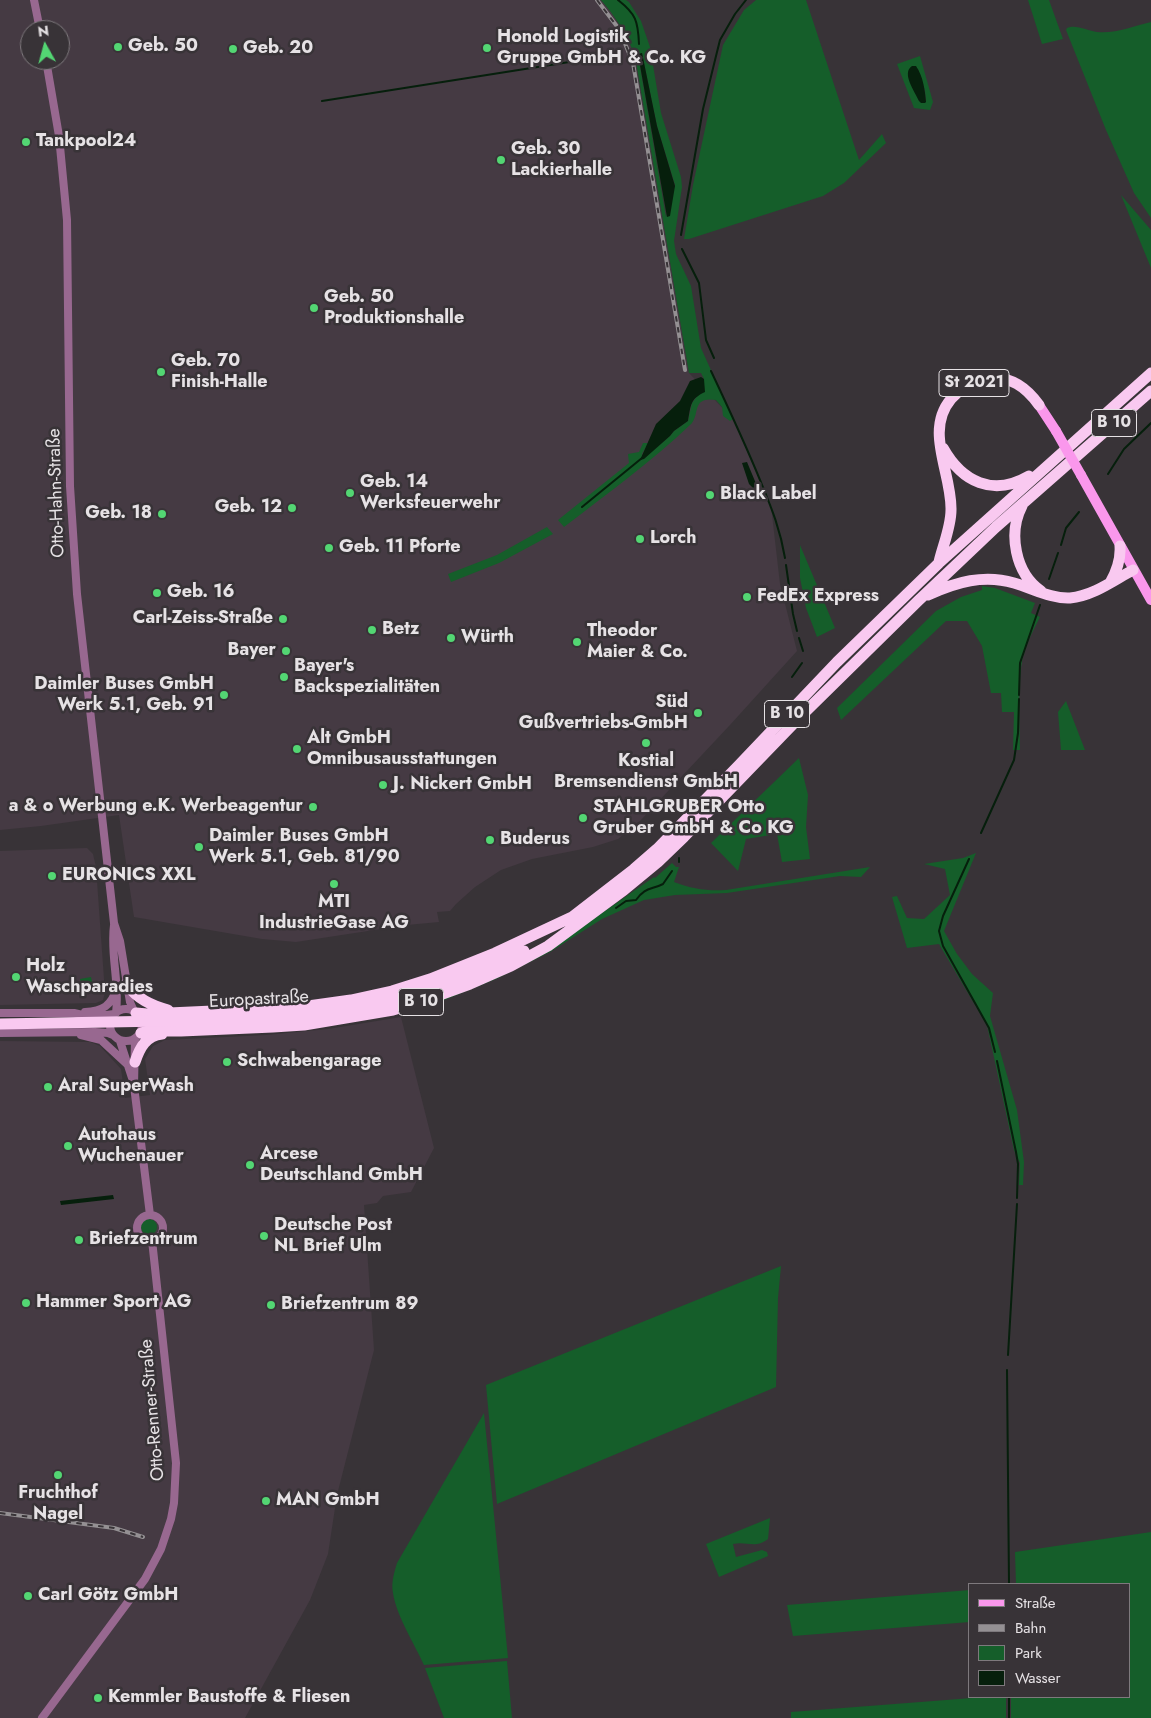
<!DOCTYPE html>
<html>
<head>
<meta charset="utf-8">
<style>
	body { margin:0 }
	#map { position:relative; width:1151px; height:1718px; overflow:hidden; background:#383337; font-family:Jost,sans-serif }
	canvas { display:block }
	.legend { position:absolute; left:968px; top:1583px; width:162px; height:115px; box-sizing:border-box; background:#383337; border:1px solid #7e797d; margin:0; padding:6px 9px; list-style:none; font-size:15px; color:#e6e2e5 }
	.legend li { display:flex; align-items:center; gap:10px; height:25px }
	.legend b { width:25px; border:1px solid #7e797d }
	.north { position:absolute; left:20px; top:20px; width:50px; height:50px; box-sizing:border-box; background:#383337; border:1px solid #7e797d; border-radius:50%; rotate:353deg; font-size:14px; font-weight:700; line-height:20px; text-align:center; color:#e6e2e5 }
	.north::after { content:''; display:block; margin:auto; width:18px; height:22px; background:#53d673; clip-path:polygon(50% 0,100% 100%,50% 72%,0 100%) }
</style>
</head>
<body>
<div id="map">
<canvas width="1151" height="1718"></canvas>
<ul class="legend">
<li><b style="height:6px;background:#fa97ec"></b>Straße</li>
<li><b style="height:6px;background:#949093"></b>Bahn</li>
<li><b style="height:14px;background:#155e2a"></b>Park</li>
<li><b style="height:14px;background:#061f0c"></b>Wasser</li>
</ul>
<div class="north">N</div>
</div>
<script>
const context = document.querySelector('canvas').getContext('2d');
context.lineJoin = 'round';
function fillPath(path, color) { context.fillStyle = color; context.fill(path, 'evenodd'); }
function stroke(path, color, width, dash) { context.strokeStyle = color; context.lineWidth = width; context.lineCap = dash ? 'butt' : 'round'; context.setLineDash(dash || []); context.stroke(path); }
function drawText(font, color, halo, rows, align = 'center') {
  context.font = font + ' Jost,sans-serif'; context.lineWidth = 5; context.setLineDash([]); context.textBaseline = 'middle'; context.strokeStyle = halo; context.fillStyle = color; for (const [text, x, y, turn = 0] of rows) {
    context.save(); context.translate(x, y); context.rotate((+turn || 0) * Math.PI / 180); context.textAlign = isNaN(turn) ? turn : align; if (halo) context.strokeText(text, 0, 0); context.fillText(text, 0, 0); context.restore();
  }
}
const built = new Path2D(`
	M0,0h601l11,13 18,31 5,12 54,317 44,46 38,87 9,78 17,67 -67,74 -90,96 -22,18 -25,8 -61,12 -31,11 -26,17 -19,17 -6,7 -13,1 2,10 -32,3 -111,17 -34,-3 -128,-22 -15,-102 -78,11 -41,4zM30,30h30v30h-30z
	M87,848l6,6 3,13 9,126 -2,7 -7,3 -96,2v-154z
	M401,1017l33,131 -23,44 -28,4 -6,7 -13,2 10,145 -37,145 -9,59 -18,46 -65,118h-245v-677l90,1 10,4 21,23 4,29 25,-3 -5,-36 8,-13 12,-6 101,-5 62,-6z`);
const green = new Path2D(`
	M601,0h25l3,2 12,19 9,26 11,66 20,64 1,10 -8,54 2,13 15,32 10,62 32,71 -3,2 -7,-5 -1,-9 -6,-7c-26,-4 -15,16 -26,25 -39,37 -83,69 -126,102l-6,-7 71,-57 -1,-9 11,-2 4,-9h5l-6,11 2,4 26,-22 4,-5 14,-10 4,-18 6,-8 6,-16 -3,-6h-12l-54,-317c-8,-21 -19,-39 -34,-56zM642,53l15,73 18,59 -9,32 -28,-162z
	M756,0h50l53,160 23,-26 4,9 -42,40 -21,13 -134,43h-5l9,-54 30,-140 21,-35z
	M1028,0h21l14,39 -21,5z
	M1151,22v196l-17,-25 -28,-63 -40,-100 1,-2c9,-4 21,3 30,4 18,2 37,-6 54,-10z
	M920,56l13,46 -3,8 -16,-2 -17,-44zM918,69l7,22 1,11 -7,-1 -11,-25z
	M1121,195l30,35v38z
	M547,527l6,7 -54,29 -48,19 -3,-8 49,-19z
	M800,545l35,83 -18,9 -11,-29 -6,-30z
	M982,586l13,2 40,15 -4,10 9,4c-5,10 -11,21 -15,32 -9,29 -5,71 -5,101h-7l1,-38h-12l-1,-19h-10l-9,-47 -15,-25h-21l-105,99 -4,-12 99,-97 25,-14 21,-7z
	M1066,701l19,49h-24l-3,-38z
	M799,758l9,37 -2,32 4,32 -28,3 -5,-28 -31,5 -8,32 -27,-28z
	M976,853l-32,78 13,23 15,20 21,19 -3,23 27,94 7,52 -1,23h-4l1,-22 -6,-13 -27,-125 -48,-81 -32,4 -15,-51 5,-1 10,22 17,1 26,-24 -5,-26 -21,-5 39,-6z
	M672,863l4,4h3l-5,15c18,7 33,9 52,8l144,-23 -9,10 -21,-1 -113,17 -52,2 -31,5 -42,19 -52,33 -54,27 -54,22 -35,11 -1,-3 170,-78 78,-54 1,1z
	M91,977l2,10 -11,1 -2,-9z
	M141 1227a8 8 0 1 1 16 0a8 8 0 1 1-16 0Z
	M781,1266l-3,32 -2,89 -279,117 -11,-119z
	M484,1413l24,245 -84,7c-9,-20 -28,-50 -31,-72 -2,-10 1,-20 4,-30z
	M770,1518l-2,21c-13,10 -21,2 -35,5l3,13 26,-7 5,2 1,4 -49,21 -13,-33z
	M1151,1532v186h-140v-21h119v-113h-114l-1,-32z
	M970,1590v32l-177,14 -6,-31z
	M507,1661l5,57h-68l-19,-50z
	M985,1697h21v21h-215v-6z`);
const water = new Path2D(`
	M642,53l15,73 18,60 -5,30 -3,1 -29,-163z
	M912,66h4c7,10 9,24 10,36l-1,1h-4l-2,-2c-4,-9 -18,-28 -7,-35z
	M701,377l3,2 1,13c-15,7 -14,13 -17,29l-14,10 -4,5 -26,23 -4,1 16,-36 24,-23 10,-20z
	M747,462l10,24 -4,2 -4,-4 -7,-21z
	M113,1195l1,4 -53,6 -1,-4z`);
const stream = new Path2D(`
	M618,0c18,14 20,21 21,44
	M322,101l298,-47
	M681,235l22,-126 14,-57 3,-12 15,-26 11,-14
	M682,249l17,34 7,57 8,18
	M711,371c17,36 34,72 49,109 11,27 20,48 25,78
	M1108,474l16,-25 27,-26
	M582,507l60,-49
	M1061,545l5,-17 13,-16
	M786,565l7,49 4,17
	M1049,579l9,-26
	M799,638l4,13
	M792,677l10,-14
	M1019,695l1,-32 20,-58
	M981,833l33,-73 4,-27 1,-34
	M969,859l-26,57 -4,15 4,15 46,82 6,24
	M679,862v-4
	M616,908l10,-7 10,-1c9,-13 15,-10 27,-16l9,-13
	M997,1061l19,91 2,12 -1,34
	M1008,1355l9,-151
	M1007,1370l2,214
	M1009,1718v-21`);
const minor = new Path2D(`
	M34,0l6,30
	M46,60l13,76 8,84 3,266 7,108 37,329 6,18 10,61 4,9
	M114,925c-4,30 6,58 2,88
	M110 1025a16 16 0 1 1 32 0a16 16 0 1 1-32 0Z
	M85,1012c18,-1 26,-6 32,-24
	M0,1013h74l17,4 23,-3
	M0,1033l95,-1 13,1 5,2
	M81,1035l20,5 27,25
	M135,1039l-1,47 16,129
	M120,1041l13,40
	M137 1228a13 13 0 1 1 26 0a13 13 0 1 1-26 0Z
	M42,1718l103,-139 16,-30 10,-30 3,-16 2,-40 -24,-223`);
const major = new Path2D(`
	M1039,405l17,26
	M1081,475l70,125`);
const highway = new Path2D(`
	M943,448c19,34 50,49 86,28
	M1022,506c-14,27 -7,67 19,85
	M939,562c4,-17 12,-35 12,-52 1,-37 -27,-79 0,-111 9,-11 23,-17 36,-20 23,-4 39,8 52,26
	M1110,583c7,-12 11,-23 10,-37
	M928,595c28,-13 56,-21 86,-12 18,5 37,16 56,15 23,-2 44,-18 63,-28
	M126,984c12,15 24,21 42,26
	M136,1013l11,1 154,-7 50,-7 41,-9 38,-12 65,-26 77,-36 62,-48 23,-20 81,-83 99,-104 102,-99 212,-190
	M273,1019c87,-6 173,-31 251,-68
	M141,1033l7,-2h33l92,-4 31,-2 89,-15 33,-10 44,-16 41,-18 37,-20 76,-56 34,-28 26,-25 117,-121 117,-115 78,-74 155,-136
	M135,1062c5,-15 11,-26 27,-28`);
const rail = new Path2D(`
	M597,0l22,29 14,34 52,307
	M0,1513l114,15 29,9`);
const majorBridge = new Path2D(`
	M1056,431l25,44`);
const highwayBridge = new Path2D(`
	M0,1024l273,-5`);
const markers = [
	[118,47,5,"#53d673"],
	[487,48,5,"#53d673"],
	[233,49,5,"#53d673"],
	[26,142,5,"#53d673"],
	[501,160,5,"#53d673"],
	[314,308,5,"#53d673"],
	[161,372,5,"#53d673"],
	[350,493,5,"#53d673"],
	[710,495,5,"#53d673"],
	[292,508,5,"#53d673"],
	[162,514,5,"#53d673"],
	[640,539,5,"#53d673"],
	[329,548,5,"#53d673"],
	[157,593,5,"#53d673"],
	[747,597,5,"#53d673"],
	[283,619,5,"#53d673"],
	[372,630,5,"#53d673"],
	[451,638,5,"#53d673"],
	[577,642,5,"#53d673"],
	[286,651,5,"#53d673"],
	[284,677,5,"#53d673"],
	[224,695,5,"#53d673"],
	[698,713,5,"#53d673"],
	[646,743,5,"#53d673"],
	[297,749,5,"#53d673"],
	[383,785,5,"#53d673"],
	[313,807,5,"#53d673"],
	[583,818,5,"#53d673"],
	[490,840,5,"#53d673"],
	[199,847,5,"#53d673"],
	[52,876,5,"#53d673"],
	[334,884,5,"#53d673"],
	[16,977,5,"#53d673"],
	[227,1062,5,"#53d673"],
	[48,1087,5,"#53d673"],
	[68,1146,5,"#53d673"],
	[250,1165,5,"#53d673"],
	[264,1236,5,"#53d673"],
	[79,1240,5,"#53d673"],
	[26,1303,5,"#53d673"],
	[271,1305,5,"#53d673"],
	[58,1475,5,"#53d673"],
	[266,1501,5,"#53d673"],
	[28,1596,5,"#53d673"],
	[98,1698,5,"#53d673"]
];
const shields = [
	[974,383,70],
	[1114,423,45],
	[787,714,45],
	[421,1002,45]
];
const shieldNames = [
	["St 2021",974,383],
	["B 10",1114,423],
	["B 10",787,714],
	["B 10",421,1002]
];
const poiNames = [
	["Honold Logistik",497,38],
	["Gruppe GmbH & Co. KG",497,59],
	["Geb. 50",128,47],
	["Geb. 20",243,49],
	["Tankpool24",36,142],
	["Geb. 30",511,150],
	["Lackierhalle",511,171],
	["Geb. 50",324,298],
	["Produktionshalle",324,319],
	["Geb. 70",171,362],
	["Finish-Halle",171,383],
	["Geb. 14",360,483],
	["Werksfeuerwehr",360,504],
	["Black Label",720,495],
	["Geb. 12",282,508,"right"],
	["Geb. 18",152,514,"right"],
	["Lorch",650,539],
	["Geb. 11 Pforte",339,548],
	["Geb. 16",167,593],
	["FedEx Express",757,597],
	["Carl-Zeiss-Straße",273,619,"right"],
	["Betz",382,630],
	["Theodor",587,632],
	["Maier & Co.",587,653],
	["Würth",461,638],
	["Bayer",276,651,"right"],
	["Bayer's",294,667],
	["Backspezialitäten",294,688],
	["Daimler Buses GmbH",214,685,"right"],
	["Werk 5.1, Geb. 91",214,706,"right"],
	["Süd",688,703,"right"],
	["Gußvertriebs-GmbH",688,724,"right"],
	["Alt GmbH",307,739],
	["Omnibusausstattungen",307,760],
	["Kostial",646,762,"center"],
	["Bremsendienst GmbH",646,783,"center"],
	["J. Nickert GmbH",393,785],
	["a & o Werbung e.K. Werbeagentur",303,807,"right"],
	["STAHLGRUBER Otto",593,808],
	["Gruber GmbH & Co KG",593,829],
	["Daimler Buses GmbH",209,837],
	["Werk 5.1, Geb. 81/90",209,858],
	["Buderus",500,840],
	["EURONICS XXL",62,876],
	["MTI",334,903,"center"],
	["IndustrieGase AG",334,924,"center"],
	["Holz",26,967],
	["Waschparadies",26,988],
	["Schwabengarage",237,1062],
	["Aral SuperWash",58,1087],
	["Autohaus",78,1136],
	["Wuchenauer",78,1157],
	["Arcese",260,1155],
	["Deutschland GmbH",260,1176],
	["Deutsche Post",274,1226],
	["NL Brief Ulm",274,1247],
	["Briefzentrum",89,1240],
	["Hammer Sport AG",36,1303],
	["Briefzentrum 89",281,1305],
	["Fruchthof",58,1494,"center"],
	["Nagel",58,1515,"center"],
	["MAN GmbH",276,1501],
	["Carl Götz GmbH",38,1596],
	["Kemmler Baustoffe & Fliesen",108,1698]
];
const streetNames = [
	["Otto-Hahn-Straße",57,493,-92],
	["Europastraße",259,1000,-3],
	["Otto-Renner-Straße",153,1410,-95]
];
fillPath(built, '#453a43');
fillPath(green, '#155e2a');
fillPath(water, '#061f0c');
stroke(stream, '#061f0c', 2);
stroke(minor, '#986890', 8);
stroke(major, '#fa97ec', 10);
stroke(highway, '#f9c9f0', 11);
stroke(rail, '#949093', 4);
stroke(rail, '#383337', 2, [5.5]);
stroke(majorBridge, '#fa97ec', 10);
stroke(highwayBridge, '#f9c9f0', 11);
for (const [x, y, r, color] of markers) { const dot = new Path2D(); dot.arc(x, y, r, 0, 2 * Math.PI); context.fillStyle = color; context.fill(dot); stroke(dot, '#383337', 2); }
for (const [x, y, w] of shields) { const box = new Path2D(); box.roundRect(x - w / 2, y - 13.5, w, 27, 4); context.fillStyle = '#383337'; context.fill(box); stroke(box, '#e6e2e5', 1); }
drawText('bold 16px', '#e6e2e5', null, shieldNames);
drawText('bold 18px', '#e6e2e5', '#383337', poiNames, 'left');
drawText('18px', '#e6e2e5', '#383337', streetNames);
</script>
</body>
</html>
